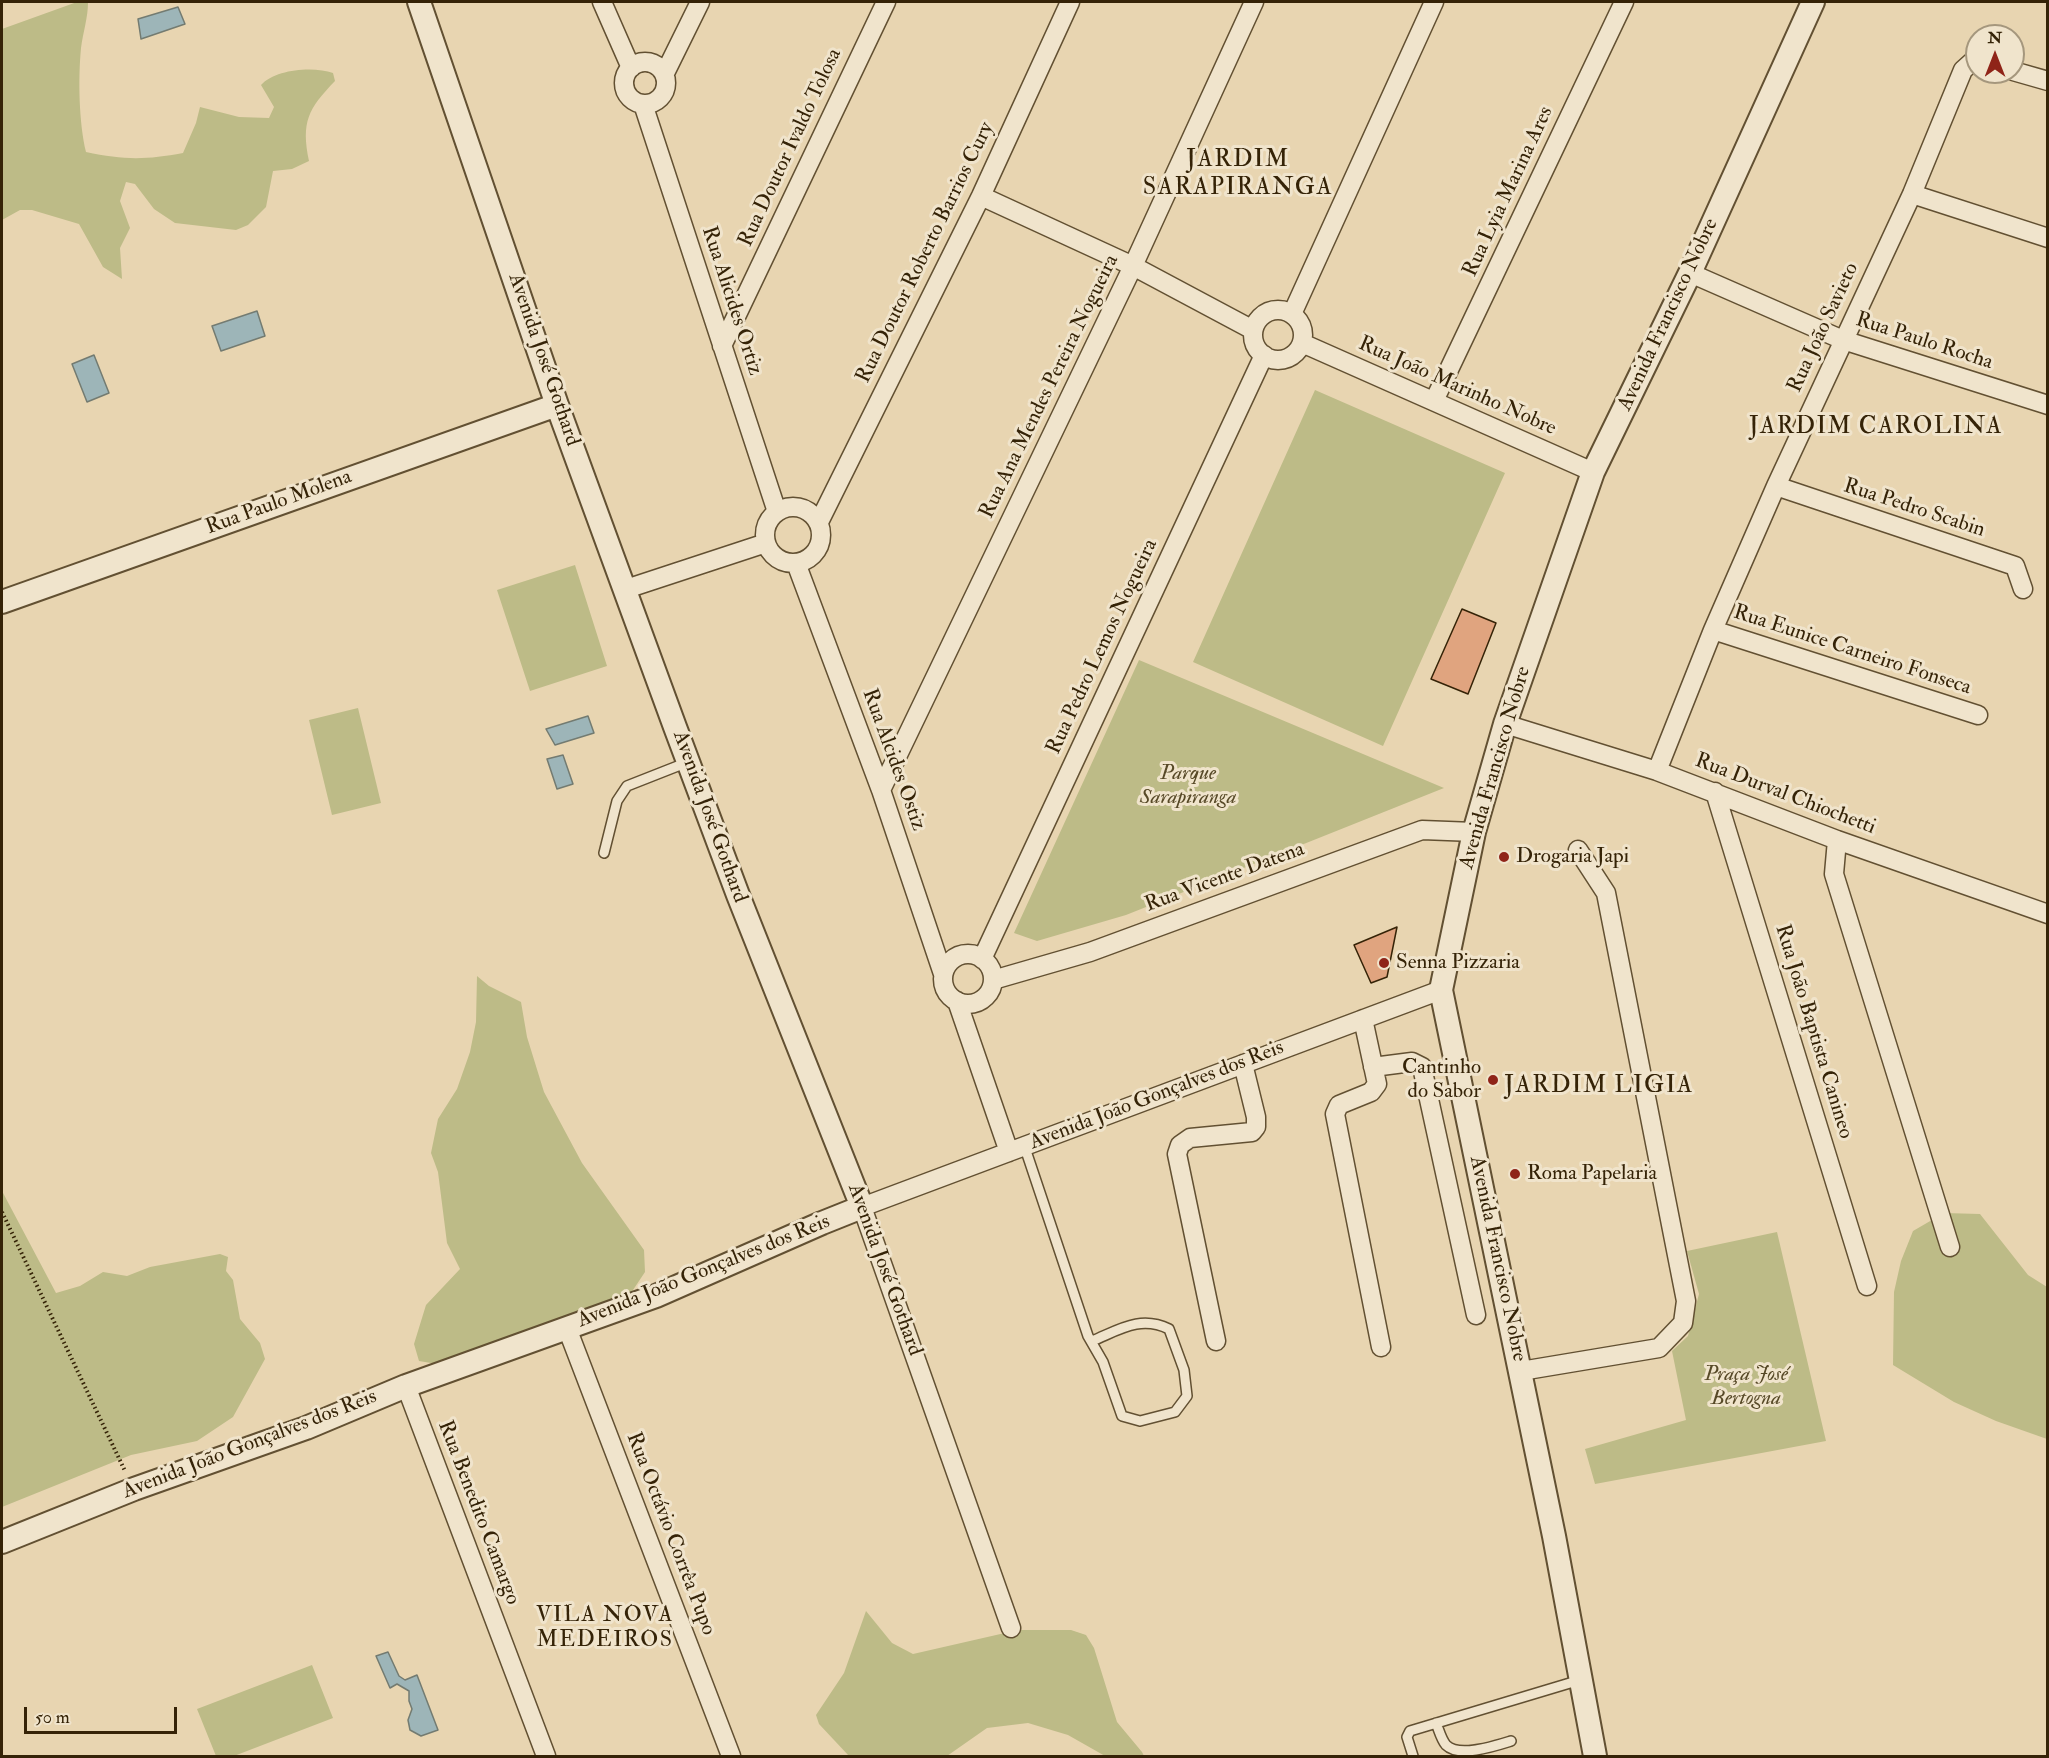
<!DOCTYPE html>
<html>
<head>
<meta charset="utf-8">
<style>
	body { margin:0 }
	#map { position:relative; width:2049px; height:1758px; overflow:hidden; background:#e8d5b1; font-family:"IM FELL Double Pica",serif }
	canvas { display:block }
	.frame { position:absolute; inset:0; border:3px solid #352307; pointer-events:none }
	.north { position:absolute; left:1965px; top:24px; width:60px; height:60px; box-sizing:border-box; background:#f0e4cc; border:2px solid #a5977d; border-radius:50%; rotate:0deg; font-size:16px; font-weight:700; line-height:24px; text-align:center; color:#352307 }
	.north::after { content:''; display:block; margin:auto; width:21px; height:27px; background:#8f2418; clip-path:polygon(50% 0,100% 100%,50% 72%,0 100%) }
	.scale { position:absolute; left:24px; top:1707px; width:153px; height:27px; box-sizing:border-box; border:3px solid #352307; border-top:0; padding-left:8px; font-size:18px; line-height:21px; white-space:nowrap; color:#352307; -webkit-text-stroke:4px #f0e4cc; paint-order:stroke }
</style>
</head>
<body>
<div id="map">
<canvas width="2049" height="1758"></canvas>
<div class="frame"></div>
<div class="north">N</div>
<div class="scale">50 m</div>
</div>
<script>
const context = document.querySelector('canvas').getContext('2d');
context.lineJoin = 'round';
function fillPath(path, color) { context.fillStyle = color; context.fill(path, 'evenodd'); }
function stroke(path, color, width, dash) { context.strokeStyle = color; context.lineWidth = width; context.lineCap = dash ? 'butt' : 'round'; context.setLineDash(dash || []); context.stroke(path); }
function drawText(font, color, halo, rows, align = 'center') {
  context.font = font + ' "IM FELL Double Pica",serif'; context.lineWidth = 6; context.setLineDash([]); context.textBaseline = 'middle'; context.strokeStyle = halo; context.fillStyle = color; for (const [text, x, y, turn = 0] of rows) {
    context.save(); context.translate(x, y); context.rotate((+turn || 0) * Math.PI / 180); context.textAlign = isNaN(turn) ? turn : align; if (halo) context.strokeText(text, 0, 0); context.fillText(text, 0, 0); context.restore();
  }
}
const green = new Path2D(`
	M77,2h11c0,16 -5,30 -7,46 -3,31 -2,75 5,104 37,8 60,8 97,1l13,-30 4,-16 39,10 30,1 5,-11 -13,-22c14,-16 53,-19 72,-12l2,8c-27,28 -34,41 -26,80l-17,8 -19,2 -7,36 -18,18 -12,5 -61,-7 -21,-14 -19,-25 -9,-2 -6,19 10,27 -10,20 2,31 -19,-12 -24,-43 -47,-14h-12l-18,10v-191z
	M1315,390l190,83 -122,273 -190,-84z
	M575,565l32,101 -77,25 -33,-101z
	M1139,660l305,128 -318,127 -89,26 -23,-8z
	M358,708l23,95 -49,12 -23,-95z
	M477,976l12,10 32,16 6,35 17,55 38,71 62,87 1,22 -16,24 -192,68 -18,-3 -5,-17 12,-39 34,-36 -13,-26 -9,-71 -7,-19 7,-34 19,-30 13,-37 6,-30z
	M2,1191l54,102 24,-7 23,-14 24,4 23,-9 70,-13 8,3 -2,14 7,9 7,39 20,24 5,16 -32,58 -36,24 -66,14 -129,52z
	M1944,1213l36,1 48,61 19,12v152l-51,-18 -42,-19 -61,-37 1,-73 7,-31 12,-30z
	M1777,1232l49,209 -231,43 -10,-35 101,-29 -14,-69 16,-15 11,-42 -12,-43z
	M866,1611l26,32 21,11 105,-24h53l15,5 8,13 23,74 25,30 2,4h-39l-37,-21 -40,-12 -41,5 -40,28h-98l-30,-32 -3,-9 28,-42z
	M312,1665l21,53 -99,38h-18l-19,-47z`);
const water = new Path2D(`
	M178,7l7,17 -44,15 -3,-20z
	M257,311l8,25 -44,15 -9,-25z
	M94,355l15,38 -22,9 -15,-38z
	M588,716l6,17 -39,12 -9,-16z
	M563,755l10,29 -16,5 -10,-30z
	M388,1652l11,24 6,4 12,-5 21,55 -17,6 -11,-6 -2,-10 4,-11 -3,-8v-10l-12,-7 -7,4 -14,-32z`);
const building = new Path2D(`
	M1462,609l34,14 -28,71 -37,-15z
	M1397,927l-10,50 -16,6 -17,-38z`);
const path = new Path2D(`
	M2,1212l123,259`);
const service = new Path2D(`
	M604,853l13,-52 10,-15 61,-24
	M1024,1145l64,191 15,26 19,54 18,5 35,-9 12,-16 -3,-26 -15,-41c-29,-14 -50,1 -77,12
	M1436,1723c3,7 5,16 10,22 13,13 49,1 65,-4
	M1413,1756l-6,-19 3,-6 170,-51`);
const minor = new Path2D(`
	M602,2l29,66
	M624 83a21 21 0 1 1 42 0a21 21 0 1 1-42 0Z
	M2013,71l35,10
	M665,73l35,-71
	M643,104l134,408
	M1912,194l136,44
	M981,196l152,70 120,64
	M1690,273l153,67 205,65
	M1253 335a25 25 0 1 1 50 0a25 25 0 1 1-50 0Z
	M1292,314l142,-312
	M1302,343l291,129
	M722,346l164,-344
	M1434,401l190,-399
	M1776,486l239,80 8,23
	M765 535a28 28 0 1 1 56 0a28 28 0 1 1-56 0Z
	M819,522l162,-326 89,-194
	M796,563l85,227 62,184
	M626,589l140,-46
	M1713,630l265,85
	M1505,724l152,47 180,69 211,74
	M1657,771l56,-141 63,-144 136,-292 51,-124 10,-9 4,1
	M881,790l252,-524 121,-264
	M1715,792l152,494
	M1837,840l-3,34 116,373
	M943 979a25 25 0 1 1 50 0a25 25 0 1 1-50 0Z
	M982,959l282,-604
	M993,980l97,-28 332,-122 52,2
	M957,1001l52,151
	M1363,1019l14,65 -6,8 -32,13 -4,9 46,233
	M1373,1067l39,-5 10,5 54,248
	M567,1328l164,428
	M1216,1341l-39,-187 3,-9 10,-7 62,-6 4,-5v-10l-13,-53
	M1521,1371l138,-23 24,-25 3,-22 -80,-408 -28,-43
	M406,1386l140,370
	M1011,1628l-149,-421 579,-217`);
const tertiary = new Path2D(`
	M2,602l555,-197
	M2,1542l132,-53 172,-61 100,-42 250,-90 166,-73 40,-16 -124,-312 -63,-168 -118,-322 -138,-403
	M1595,1756l-41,-220 -113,-546 33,-158 31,-108 88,-252 97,-199 123,-271`);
const markers = [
	[1504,857,6,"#8f2418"],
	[1384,963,6,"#8f2418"],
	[1493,1080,6,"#8f2418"],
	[1515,1174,6,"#8f2418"]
];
const streetNames = [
	["Rua Doutor Ivaldo Tolosa",791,148,-65],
	["Rua Lyia Marina Ares",1509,192,-65],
	["Rua Doutor Roberto Barrios Cury",926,253,-64],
	["Rua Alicides Ortiz",731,301,72],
	["Avenida Francisco Nobre",1669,315,-65],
	["Rua João Savieto",1824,328,-65],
	["Rua Paulo Rocha",1924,342,18],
	["Avenida José Gothard",543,360,71],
	["Rua Ana Mendes Pereira Nogueira",1050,387,-64],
	["Rua João Marinho Nobre",1457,387,24],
	["Rua Paulo Molena",279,503,-20],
	["Rua Pedro Scabin",1914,509,18],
	["Rua Pedro Lemos Nogueira",1103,647,-65],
	["Rua Eunice Carneiro Fonseca",1852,651,18],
	["Rua Alcides Ostiz",893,760,70],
	["Avenida Francisco Nobre",1496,768,-74],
	["Rua Durval Chiochetti",1785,795,21],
	["Avenida José Gothard",709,817,70],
	["Rua Vicente Datena",1225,878,-20],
	["Rua João Baptista Canineo",1813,1032,73],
	["Avenida João Gonçalves dos Reis",1157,1096,-21],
	["Avenida Francisco Nobre",1497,1259,78],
	["Avenida José Gothard",884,1270,70],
	["Avenida João Gonçalves dos Reis",704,1272,-22],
	["Avenida João Gonçalves dos Reis",250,1445,-21],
	["Rua Benedito Camargo",478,1513,69],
	["Rua Octávio Corrêa Pupo",670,1534,69]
];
const parkNames = [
	["Parque",1188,774],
	["Sarapiranga",1188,798],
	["Praça José",1746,1375],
	["Bertogna",1746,1399]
];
const poiNames = [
	["Drogaria Japi",1516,857],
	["Senna Pizzaria",1396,963],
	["Cantinho",1481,1068,"right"],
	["do Sabor",1481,1092,"right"],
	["Roma Papelaria",1527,1174]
];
const neighbourhoodNames = [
	["VILA NOVA",605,1616],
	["MEDEIROS",605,1641]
];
const quarterNames = [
	["JARDIM",1238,161],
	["SARAPIRANGA",1238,189],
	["JARDIM CAROLINA",1876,428],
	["JARDIM LIGIA",1599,1087]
];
fillPath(green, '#bdbb87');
fillPath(water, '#9db5b8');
stroke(water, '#737b71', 1.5);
fillPath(building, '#e0a47f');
stroke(building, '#352307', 1.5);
stroke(service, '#625032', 12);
stroke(minor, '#625032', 21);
stroke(tertiary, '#625032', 26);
stroke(path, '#352307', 4, [1.5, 3]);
stroke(service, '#f0e4cc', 9);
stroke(minor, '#f0e4cc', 18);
stroke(tertiary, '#f0e4cc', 22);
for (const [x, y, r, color] of markers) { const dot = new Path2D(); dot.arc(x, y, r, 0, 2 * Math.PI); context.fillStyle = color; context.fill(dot); stroke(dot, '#f0e4cc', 2); }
drawText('21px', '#352307', '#f0e4cc', streetNames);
drawText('italic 21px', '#574927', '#f0e4cc', parkNames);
drawText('21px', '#352307', '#f0e4cc', poiNames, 'left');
context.letterSpacing = '1.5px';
drawText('22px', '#352307', '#f0e4cc', neighbourhoodNames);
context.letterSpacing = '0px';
context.letterSpacing = '1.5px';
drawText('24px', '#352307', '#f0e4cc', quarterNames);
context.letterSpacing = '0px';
</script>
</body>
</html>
